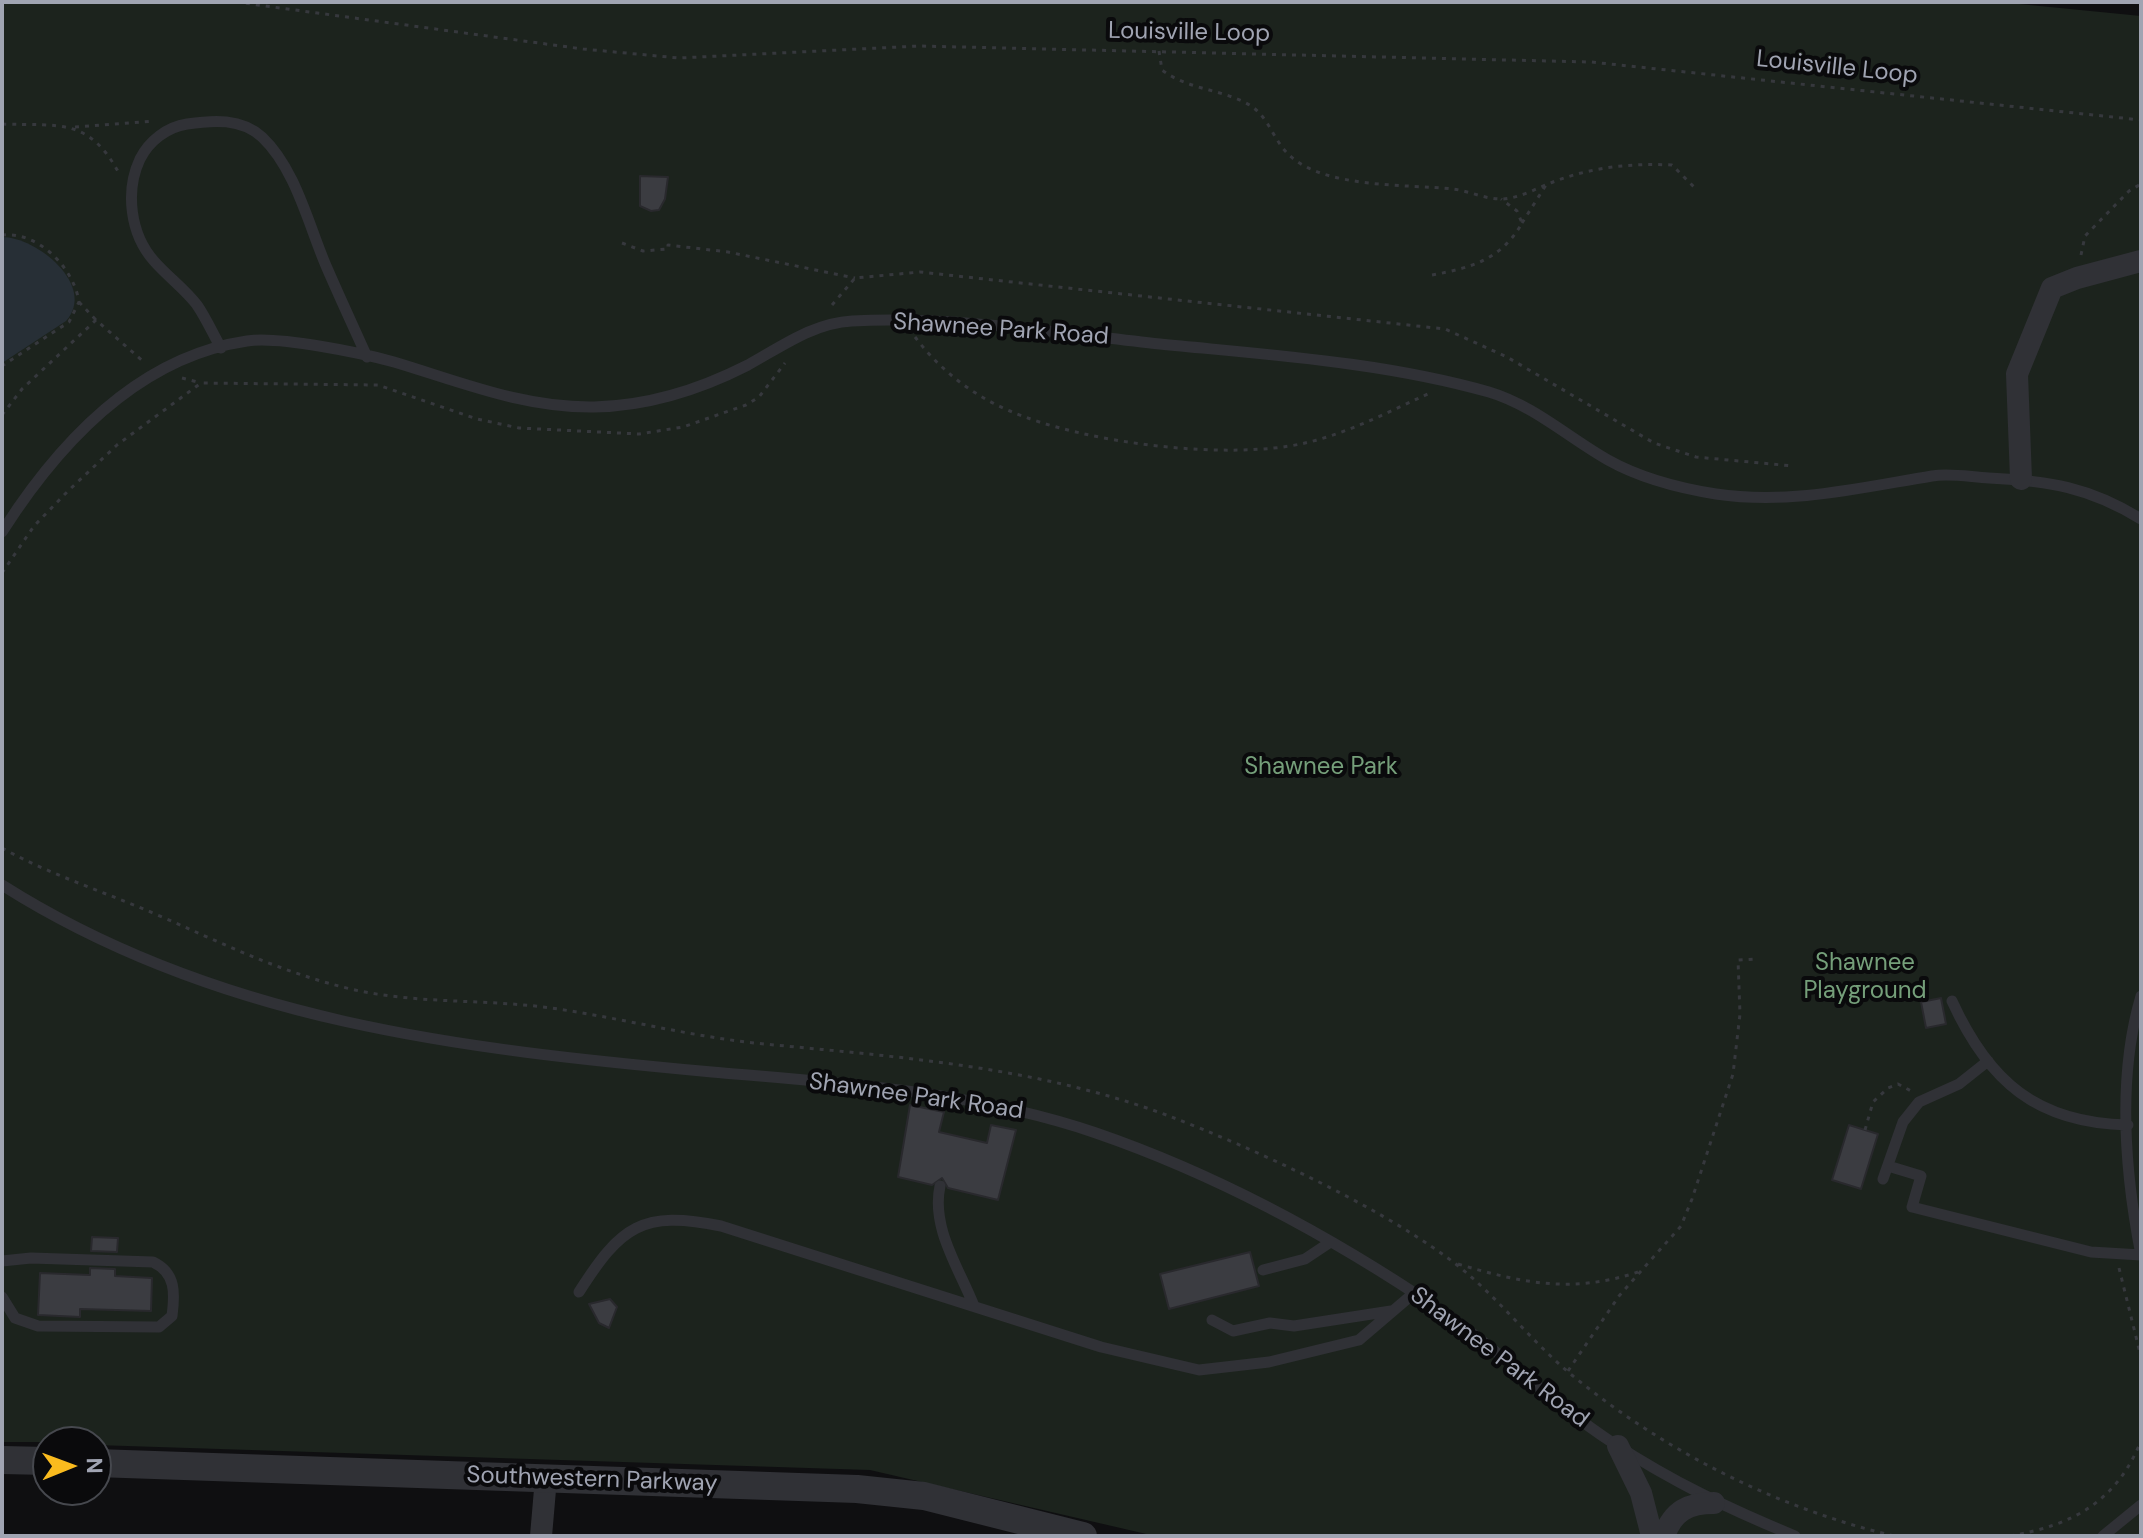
<!DOCTYPE html>
<html>
<head>
<meta charset="utf-8">
<style>
	body { margin:0 }
	#map { position:relative; width:2143px; height:1538px; overflow:hidden; background:#0f0f11; font-family:"DM Sans",sans-serif }
	canvas { display:block }
	.frame { position:absolute; inset:0; border:4px solid #a0a4b2; pointer-events:none }
	.north { position:absolute; left:32px; top:1426px; width:80px; height:80px; box-sizing:border-box; background:#0a0a0c; border:2px solid #46484e; border-radius:50%; rotate:89deg; font-size:22px; font-weight:700; line-height:32px; text-align:center; color:#a0a4b2 }
	.north::after { content:''; display:block; margin:auto; width:28px; height:36px; background:#fabb1e; clip-path:polygon(50% 0,100% 100%,50% 72%,0 100%) }
</style>
</head>
<body>
<div id="map">
<canvas width="2143" height="1538"></canvas>
<div class="frame"></div>
<div class="north">N</div>
</div>
<script>
const context = document.querySelector('canvas').getContext('2d');
context.lineJoin = 'round';
function fillPath(path, color) { context.fillStyle = color; context.fill(path, 'evenodd'); }
function stroke(path, color, width, dash) { context.strokeStyle = color; context.lineWidth = width; context.lineCap = dash ? 'butt' : 'round'; context.setLineDash(dash || []); context.stroke(path); }
function drawText(font, color, halo, rows, align = 'center') {
  context.font = font + ' "DM Sans",sans-serif'; context.lineWidth = 8; context.setLineDash([]); context.textBaseline = 'middle'; context.strokeStyle = halo; context.fillStyle = color; for (const [text, x, y, turn = 0] of rows) {
    context.save(); context.translate(x, y); context.rotate((+turn || 0) * Math.PI / 180); context.textAlign = isNaN(turn) ? turn : align; if (halo) context.strokeText(text, 0, 0); context.fillText(text, 0, 0); context.restore();
  }
}
const green = new Path2D(`
	M2,2h1997l142,14v1520h-986l-285,-66 -774,-25v-3h-94z`);
const water = new Path2D(`
	M2,237c35,0 95,49 64,84l-64,42z`);
const building = new Path2D(`
	M640,176l28,1 -3,22 -6,11 -8,1 -11,-5z
	M1941,998l5,26 -20,4 -5,-26z
	M910,1105l34,7 -5,20 48,11 4,-18 25,5 -18,70 -50,-12 -6,-10 -10,7 -34,-8z
	M1849,1125l29,9 -17,55 -29,-9z
	M92,1237l26,1 -1,14 -26,-1z
	M1250,1252l9,34 -90,23 -9,-35z
	M90,1268l25,1v7l37,2 -1,33 -71,-2v8l-42,-2 2,-42 50,2z
	M610,1299l7,8 -8,21 -10,-5 -10,-19z`);
const path = new Path2D(`
	M236,2l347,47 96,9 240,-12 672,16 550,58
	M1159,51l3,19c25,19 57,19 84,33 22,11 26,35 42,51 35,35 120,30 165,35 16,2 32,10 48,10 17,0 36,-11 52,-17 39,-15 78,-19 119,-17l22,22
	M2,124c58,2 87,-7 118,51
	M75,127l79,-6
	M1522,223l24,-38
	M2,235c36,-4 72,33 77,67l-10,20 -67,44
	M622,243l21,8 25,-2v-4l60,7 127,26
	M2081,255l4,-19 44,-45 12,-7
	M1432,275c39,-7 70,-16 90,-52l-5,-12 -16,-12
	M79,302l17,18
	M832,305l23,-27 65,-6 525,57 62,28 147,86 42,14 97,9
	M915,337c25,33 57,58 95,74 73,32 218,50 295,32 44,-10 85,-32 125,-50
	M182,378l19,5
	M2,415l20,-26 74,-69 49,43
	M2,573l32,-47 34,-35 49,-46 84,-62 177,2 99,34 42,9 120,6 44,-7 63,-22 13,-8 26,-34
	M2,848c49,27 100,43 151,65 69,30 128,60 202,77 64,14 131,9 196,18 71,10 141,29 213,36 137,13 275,23 405,72 86,33 203,87 276,140 48,34 83,83 128,120 93,76 204,132 321,160
	M1865,1130l8,-28 15,-14 10,-4 13,7
	M1458,1264c64,19 114,30 180,8
	M2119,1268l22,89
	M1568,1371l51,-75 62,-70 11,-27 41,-125 7,-60 -2,-54 19,-1
	M2010,1536c63,-11 106,-34 131,-95`);
const service = new Path2D(`
	M221,348c-8,-14 -15,-30 -24,-43 -12,-16 -29,-28 -43,-44 -24,-27 -29,-70 -14,-102 9,-18 27,-32 47,-35 26,-4 54,-6 75,13 34,32 47,90 65,131 13,30 27,60 40,89
	M2,532c56,-88 136,-175 245,-191 32,-5 115,12 147,21 67,20 129,46 200,45 53,-1 107,-18 154,-42 33,-18 65,-42 104,-44 103,-5 207,12 308,23 110,11 223,18 329,48 44,13 80,46 119,68 34,19 70,28 108,34 74,11 143,-6 216,-18 18,-3 38,1 57,2 60,3 100,9 152,41
	M2,885c216,137 460,164 710,187 129,11 261,19 384,61 122,42 241,107 347,179 59,40 110,92 170,131 60,39 116,66 182,93
	M2141,996c-24,81 -16,177 0,259
	M1952,1001c37,81 85,122 176,124
	M1888,1166l33,10 -9,31 179,45 50,3
	M1883,1179l20,-57 16,-20 40,-18 29,-23
	M940,1186c-9,42 19,82 34,120
	M2,1261l29,-3 122,4c23,11 22,31 19,54l-13,11 -121,-1 -23,-8 -13,-21
	M1263,1270l42,-11 24,-16
	M579,1292c42,-66 63,-82 142,-66l380,121 98,23 70,-8 90,-22 55,-47
	M1212,1320l21,11 37,-8 24,3 97,-15
	M2103,1536l38,-31`);
const minor = new Path2D(`
	M2021,479l-4,-105 35,-86 25,-10 64,-17
	M1618,1446l23,47 11,43
	M541,1536l5,-58
	M1664,1536c9,-25 24,-33 50,-33`);
const tertiary = new Path2D(`
	M2,1460l46,1
	M96,1463l761,26 67,7 159,40`);
const streetNames = [
	["Louisville Loop",1189,33,1],
	["Louisville Loop",1837,68,6],
	["Shawnee Park Road",1001,330,4],
	["Shawnee Park Road",916,1097,8],
	["Shawnee Park Road",1499,1358,37],
	["Southwestern Parkway",592,1480,2]
];
const parkNames = [
	["Shawnee Park",1321,768],
	["Shawnee",1865,964],
	["Playground",1865,992]
];
fillPath(green, '#1c231d');
fillPath(water, '#272f36');
fillPath(building, '#3b3c41');
stroke(building, '#29292d', 2);
stroke(path, '#36383d', 3, [4, 6]);
stroke(service, '#303136', 11);
stroke(minor, '#303136', 22);
stroke(tertiary, '#303136', 28);
drawText('24px', '#a0a4b2', '#0a0a0c', streetNames);
drawText('24px', '#759f7a', '#0a0a0c', parkNames);
</script>
</body>
</html>
